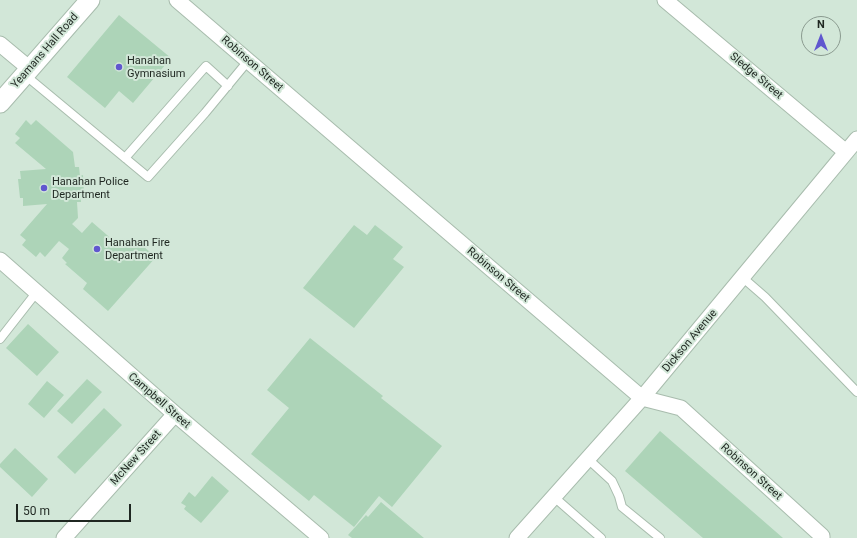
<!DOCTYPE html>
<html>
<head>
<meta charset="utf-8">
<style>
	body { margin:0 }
	#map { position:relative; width:857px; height:538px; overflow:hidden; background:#d2e7d8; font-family:Roboto,sans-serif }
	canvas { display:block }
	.north { position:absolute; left:801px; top:16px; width:40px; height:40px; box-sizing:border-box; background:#d2e7d8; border:1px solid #8a9a8f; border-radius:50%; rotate:0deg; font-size:11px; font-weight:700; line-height:16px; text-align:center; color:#1f2721 }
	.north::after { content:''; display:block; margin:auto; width:14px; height:18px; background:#6057cf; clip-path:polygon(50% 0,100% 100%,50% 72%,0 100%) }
	.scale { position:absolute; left:16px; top:504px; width:115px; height:18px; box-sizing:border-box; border:2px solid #1f2721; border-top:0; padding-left:5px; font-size:12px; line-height:14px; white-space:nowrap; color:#1f2721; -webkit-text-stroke:3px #d2e7d8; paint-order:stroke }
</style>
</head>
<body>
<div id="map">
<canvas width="857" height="538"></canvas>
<div class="north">N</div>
<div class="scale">50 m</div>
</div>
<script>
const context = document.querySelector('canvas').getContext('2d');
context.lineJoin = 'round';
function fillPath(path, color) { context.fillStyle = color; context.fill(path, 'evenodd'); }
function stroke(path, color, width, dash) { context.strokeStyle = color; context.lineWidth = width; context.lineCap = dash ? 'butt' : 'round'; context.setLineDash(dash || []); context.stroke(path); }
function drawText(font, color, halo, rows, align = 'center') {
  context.font = font + ' Roboto,sans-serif'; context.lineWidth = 4; context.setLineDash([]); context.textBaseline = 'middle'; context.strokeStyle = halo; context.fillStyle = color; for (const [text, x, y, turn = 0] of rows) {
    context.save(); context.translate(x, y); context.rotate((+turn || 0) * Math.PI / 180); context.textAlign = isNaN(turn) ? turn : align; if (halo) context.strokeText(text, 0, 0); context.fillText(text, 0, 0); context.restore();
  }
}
const building = new Path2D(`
	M119,15l52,43 -38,45 -14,-12 -14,17 -38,-31z
	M26,120l5,5 5,-5 37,32 2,15h4l1,9 3,-1 1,18h-4l1,9h-4l1,16 -6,6 10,9 10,-11 30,26 10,-11 24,20 -48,54 -25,-22 4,-6 -22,-19 2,-1 -5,-5 7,-9 -10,-8 -14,16 -5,-5 -4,5 -14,-12 4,-5 -6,-5 27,-31 -24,2v-8h-3l-2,-19h3l-1,-8 26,-2 -31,-26 5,-5 -5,-4z
	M354,225l13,10 8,-10 28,22 -10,12 11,8 -50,61 -51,-40z
	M28,324l31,28 -22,24 -31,-28z
	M310,338l73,58 -2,2 61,48 -50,61 -13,-11 -25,31 -40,-32 -5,6 -58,-47 38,-46 -22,-18z
	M87,379l15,13 -30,32 -15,-13z
	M47,381l17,14 -20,23 -16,-14z
	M104,408l18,17 -47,49 -18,-17z
	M660,431l123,107h-80l-78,-67z
	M15,448l33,31 -16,18 -32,-30v-3z
	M212,476l17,15 -28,32 -17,-14 2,-3 -5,-3 8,-11 6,5z
	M381,502l43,36h-72l-4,-3 18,-20 2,2z`);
const service = new Path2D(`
	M25,75l123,102 57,-64 43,-52
	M125,158l81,-92 22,20
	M742,277l23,20 92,95
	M0,339l36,-46
	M588,459l24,22 7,15 3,11 38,31
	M554,497l47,41`);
const minor = new Path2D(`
	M177,0l465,398 39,10 141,128v2
	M665,0l181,152
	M0,44l30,25
	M0,260l175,154 146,124
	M64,538l111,-124
	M517,538l125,-140 215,-259`);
const tertiary = new Path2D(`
	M0,103l90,-103`);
const markers = [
	[119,67,4,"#6057cf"],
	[44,188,4,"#6057cf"],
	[97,249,4,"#6057cf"]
];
const streetNames = [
	["Yeamans Hall Road",45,51,-49],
	["Robinson Street",252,64,41],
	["Sledge Street",756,76,40],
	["Robinson Street",498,275,40],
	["Dickson Avenue",690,341,-50],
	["Campbell Street",159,401,41],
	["McNew Street",136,458,-48],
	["Robinson Street",751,472,42]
];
const poiNames = [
	["Hanahan",127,61],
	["Gymnasium",127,74],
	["Hanahan Police",52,182],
	["Department",52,195],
	["Hanahan Fire",105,243],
	["Department",105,256]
];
fillPath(building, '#add4b8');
stroke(service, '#a8bcad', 10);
stroke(minor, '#a8bcad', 17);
stroke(tertiary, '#a8bcad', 21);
stroke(service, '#fff', 8);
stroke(minor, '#fff', 15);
stroke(tertiary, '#fff', 19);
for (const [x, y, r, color] of markers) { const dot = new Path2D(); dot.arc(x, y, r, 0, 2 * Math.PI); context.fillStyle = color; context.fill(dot); stroke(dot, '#d2e7d8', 1.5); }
drawText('11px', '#1f2721', '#d2e7d8', streetNames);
drawText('11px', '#1f2721', '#d2e7d8', poiNames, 'left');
</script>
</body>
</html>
